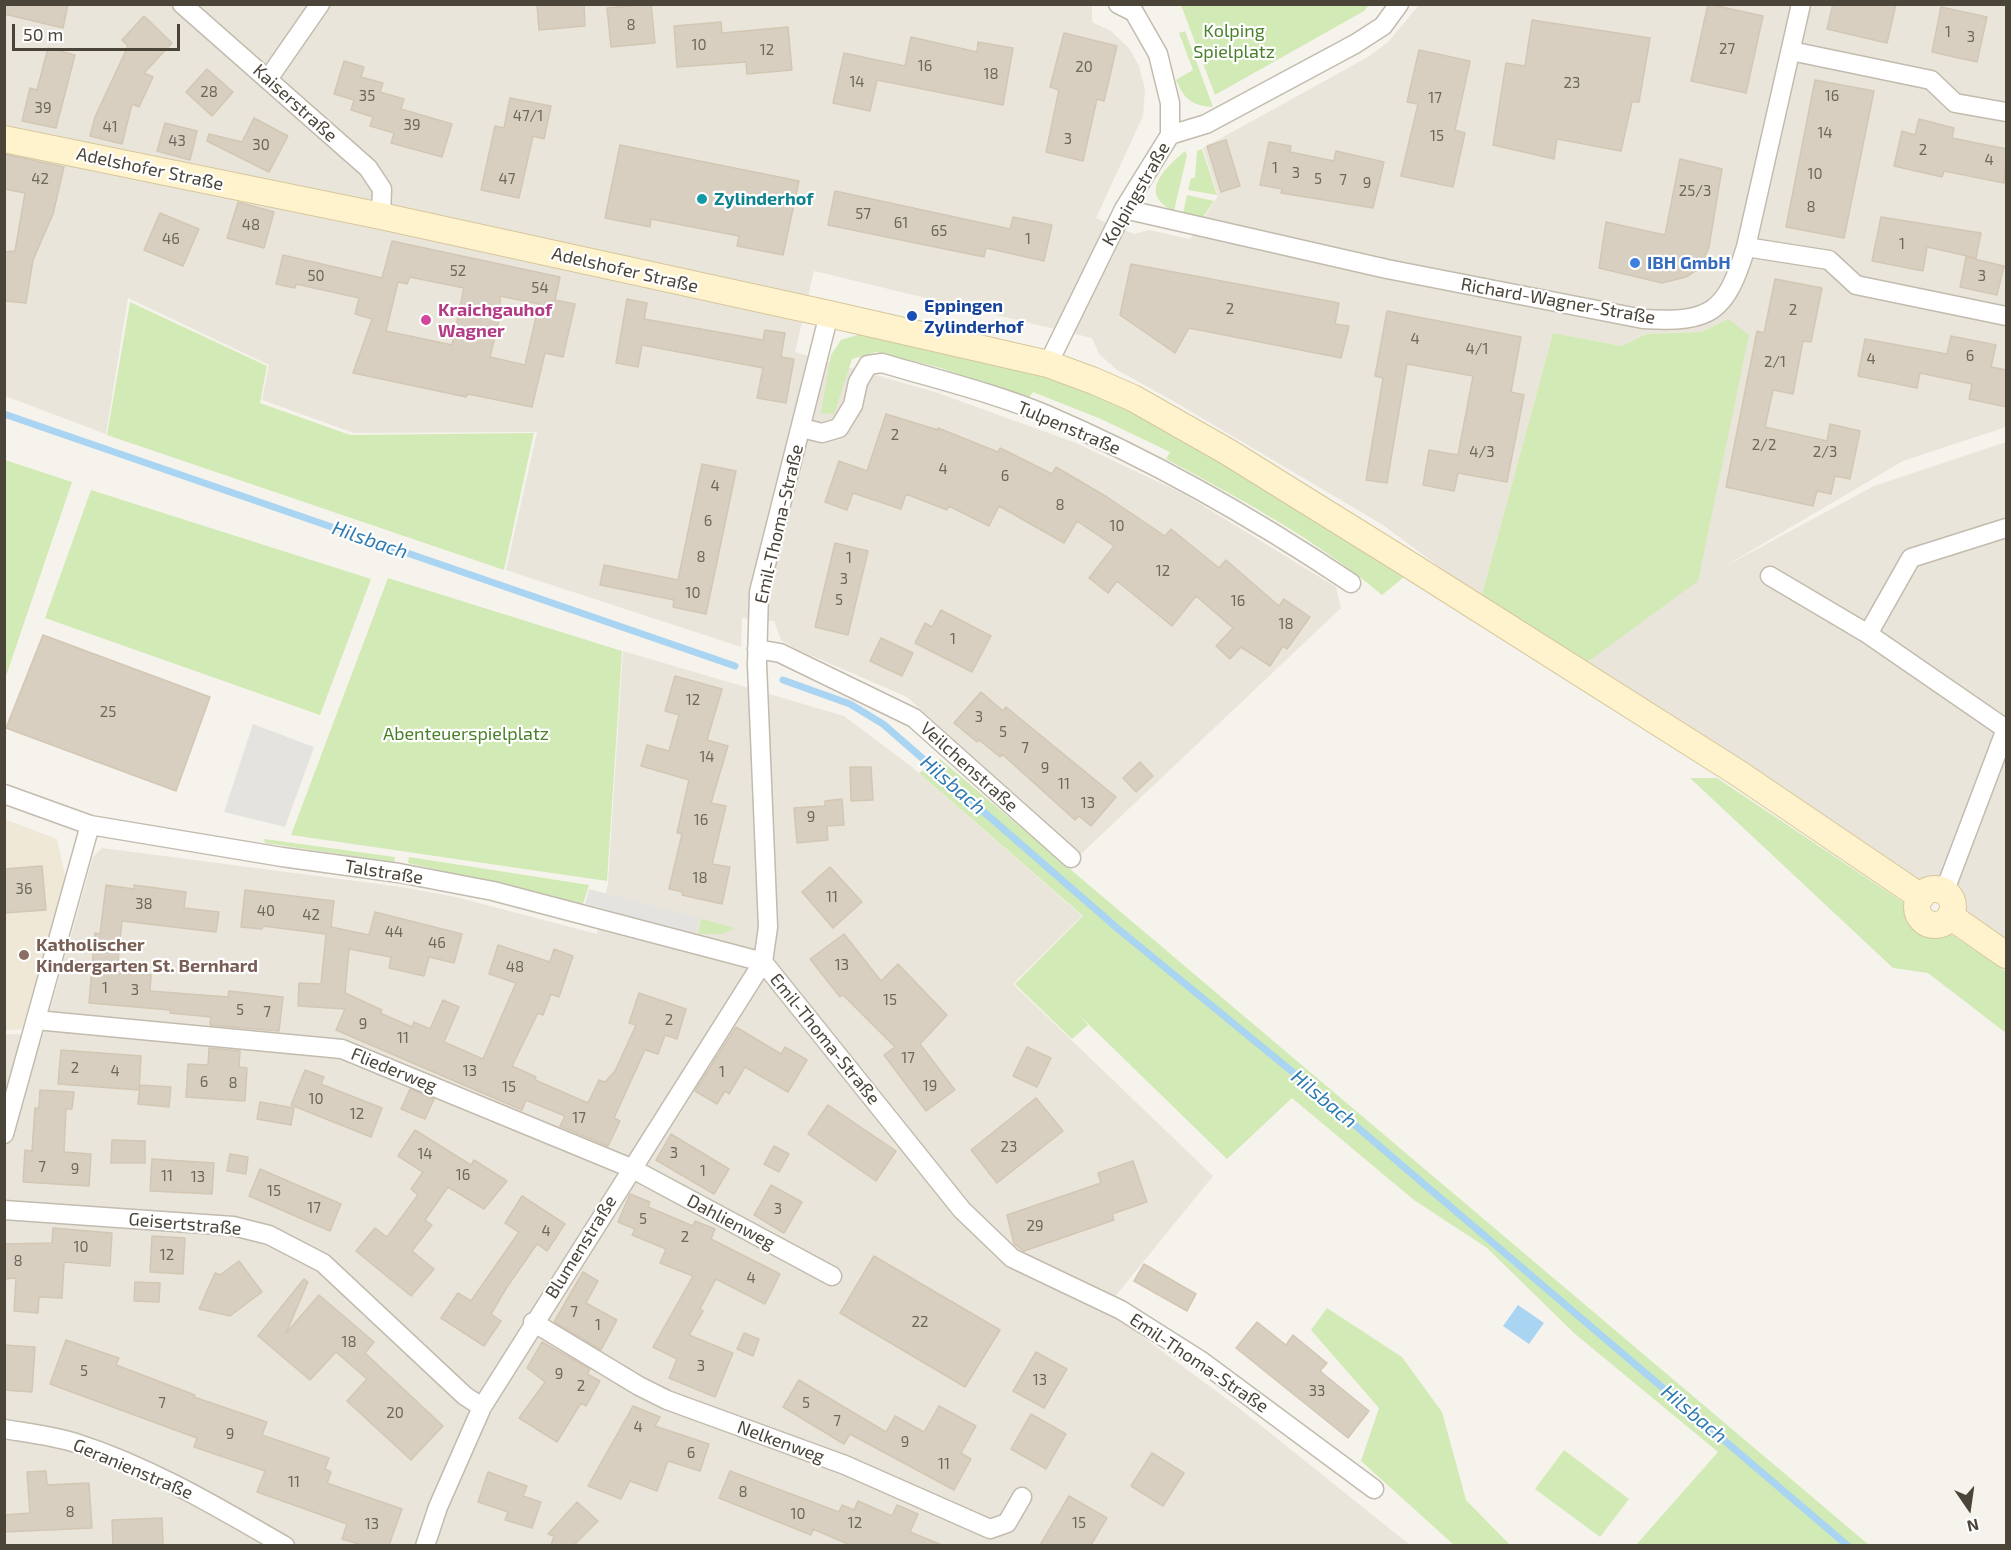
<!DOCTYPE html>
<html>
<head>
<meta charset="utf-8">
<style>
	body { margin:0 }
	#map { position:relative; width:2011px; height:1550px; overflow:hidden; background:#f6f3ec; font-family:"Exo 2",sans-serif }
	canvas { display:block }
	.frame { position:absolute; inset:0; border:6px solid #4b4439; pointer-events:none }
	.north { position:absolute; left:1939px; top:1478px; width:60px; height:60px; -webkit-text-stroke:4px #fff; paint-order:stroke; rotate:167deg; font-size:16px; font-weight:700; line-height:24px; text-align:center; color:#4b4439 }
	.north::after { content:''; display:block; margin:auto; width:21px; height:27px; background:#4b4439; clip-path:polygon(50% 0,100% 100%,50% 72%,0 100%) }
	.scale { position:absolute; left:12px; top:24px; width:168px; height:27px; box-sizing:border-box; border:3px solid #4b4439; border-top:0; padding-left:8px; font-size:18px; line-height:21px; white-space:nowrap; color:#4b4439; -webkit-text-stroke:4px #fff; paint-order:stroke }
</style>
</head>
<body>
<div id="map">
<canvas width="2011" height="1550"></canvas>
<div class="frame"></div>
<div class="north">N</div>
<div class="scale">50 m</div>
</div>
<script>
const context = document.querySelector('canvas').getContext('2d');
context.lineJoin = 'round';
function fillPath(path, color) { context.fillStyle = color; context.fill(path, 'evenodd'); }
function stroke(path, color, width, dash) { context.strokeStyle = color; context.lineWidth = width; context.lineCap = dash ? 'butt' : 'round'; context.setLineDash(dash || []); context.stroke(path); }
function drawText(font, color, halo, rows, align = 'center') {
  context.font = font + ' "Exo 2",sans-serif'; context.lineWidth = 4.5; context.setLineDash([]); context.textBaseline = 'middle'; context.strokeStyle = halo; context.fillStyle = color; for (const [text, x, y, turn = 0] of rows) {
    context.save(); context.translate(x, y); context.rotate((+turn || 0) * Math.PI / 180); context.textAlign = isNaN(turn) ? turn : align; if (halo) context.strokeText(text, 0, 0); context.fillText(text, 0, 0); context.restore();
  }
}
const residential = new Path2D(`
	M4,5h1088v17l19,9 18,17 10,18 6,23 -2,27 -47,102 38,16 15,-4 41,9 28,-43 -15,-48 165,-91 20,-15 31,-37h587v422l-103,34 -183,108 154,-83 132,-44v502l-239,-163 -181,-118 142,-344 -27,13 -55,2 -24,12 -69,-13 -72,265 -98,-73 -215,-127 -51,-28 -18,-16 -7,-16 -278,-67 -19,81 143,41 138,50 108,51 152,93 5,21 -261,247 -173,-158 -111,-48 -15,-9 -7,-19 -32,-3 -1,29 -235,-77 31,-138 -183,1 -92,-33 7,-35 -141,-67 -22,136 -101,-38z
	M623,651l221,65 68,51 170,149 -69,68 200,192 -108,133 134,99 171,137 -1405,1v-512l38,1 50,-178 9,-9 300,39 54,10 141,37 11,-51z`);
const education = new Path2D(`
	M4,819l53,20 9,41 -44,149 -17,2z`);
const green = new Path2D(`
	M1181,5h188l-5,6 -149,84z
	M1185,31l28,76c-21,-1 -29,-8 -37,-27l17,-10 -14,-37z
	M1202,149l15,46 -29,-5 3,-12h4l2,-27z
	M1185,151l2,4 -13,56c-37,-17 -9,-43 11,-60z
	M1187,195l27,6 -11,16 -20,-4z
	M130,302l137,64 -7,37 90,32 184,-2 -30,137 -397,-135z
	M1728,319l21,16 -51,246 -112,82 -105,-65 72,-265 69,13 24,-12 55,-2z
	M864,333l183,44 81,32 91,52 185,116 -22,18c-65,-55 -141,-96 -216,-136l4,-7 -69,-33 -68,-27 -6,8 -86,-32 -65,-16 -24,7 -18,55 -13,-1 10,-58 10,-15z
	M5,460l67,22 -67,197 -1,-219z
	M91,490l280,89 -51,136 -275,-97z
	M388,578l234,73 -15,230 -316,-46z
	M940,759l929,786h-233l82,-93 -143,-118 -88,-86 -73,-48 -122,-102 -65,61 -149,-145 10,11 -16,14 -57,-55 68,-68 -164,-143z
	M1690,778h27l289,193v62l-78,-60 -35,-5z
	M264,839l131,18 -1,5 -129,-19z
	M409,857l180,28 -6,19 -175,-41z
	M701,919l34,9 -12,6h-25z
	M1327,1308l75,49 40,55 24,88 44,45h-56l-93,-84 18,-53 -68,-78z
	M1564,1450l65,49 -29,38 -65,-48z`);
const parking = new Path2D(`
	M253,724l61,23 -29,80 -61,-15z
	M589,889l110,29 -3,16 -111,-30z`);
const water = new Path2D(`
	M1518,1305l26,18 -15,21 -26,-18z`);
const stream = new Path2D(`
	M4,414l731,252
	M783,680l67,24 33,20 234,204 178,146 553,472`);
const building = new Path2D(`
	M4,4h64l-5,24 -59,-14z
	M537,4h47l1,22 -46,4z
	M651,4l4,39 -44,4 -4,-39z
	M1708,4l55,12 -17,77 -55,-12z
	M1833,4h63l-9,39 -60,-14z
	M1941,7l46,10 -10,45 -45,-10z
	M144,16l28,27 -28,30 9,4 -14,30 -7,-3 -10,40 -32,-8 5,-19 33,-71 -6,-6z
	M1532,20l118,18 -11,64h-7l-11,49 -64,-12 -3,20 -61,-14 13,-82 19,3z
	M721,22l1,11 66,-6 4,43 -45,4 -1,-12 -69,5 -3,-41z
	M1064,33l53,13 -13,55 -7,-2 -14,62 -37,-9 13,-62 -9,-3z
	M911,37l66,15 1,-10 35,6 -10,57 -126,-25 -7,31 -37,-8 11,-50 61,13z
	M48,48l27,7 -19,73 -34,-7 8,-33 7,2z
	M1419,50l51,11 -15,69 10,3 -12,54 -52,-11 17,-72 -11,-2z
	M344,61l20,6 -3,10 22,6 -3,9 24,7 -3,10 51,15 -10,33 -51,-14 3,-10 -24,-7 3,-9 -22,-7 3,-10 -20,-6z
	M207,69l26,23 -21,24 -26,-24z
	M1815,80l59,11 -30,147 -58,-11z
	M510,98l41,8 -7,33 -11,-3 -14,62 -38,-8 14,-64 9,2z
	M254,118l34,18 -19,36 -62,-31 2,-7 33,8z
	M1919,119l35,9 -2,10 55,11 -3,34 -60,-12 -2,6 -48,-11 8,-35 13,4z
	M165,123l32,8 -7,29 -33,-9z
	M1226,140l14,46 -19,6 -14,-46z
	M1269,142l22,4 -1,6 44,9 2,-10 48,11 -11,46 -92,-15 1,-4 -22,-4z
	M620,145l179,36 -16,74 -46,-9 2,-10 -88,-17 -1,8 -45,-9z
	M4,154l60,13 -11,47 -20,46 -7,43 -22,-2v-49l11,-1 10,-58 -21,-4z
	M1680,159l42,10 -13,78 -9,21 -14,9 -24,6 -63,-15 7,-46 59,13z
	M835,191l175,38 3,-12 39,8 -8,36 -58,-13 -2,9 -156,-32z
	M238,202l36,10 -10,36 -37,-10z
	M160,213l39,16 -16,37 -39,-16z
	M1881,217l100,16 -5,25 -49,-11 -4,24 -51,-10z
	M392,241l168,36 -5,23 20,4 -12,53 -18,-4 -13,54 -64,-13 -2,3 -113,-24 19,-54 -17,-5 4,-16 -63,-14 -1,4 -19,-4 7,-29 99,23zM410,277l54,11 -12,57 -66,-14 12,-49 9,2zM500,296l39,8 -14,61 -35,-8 10,-41z
	M1966,257l38,9 -7,29 -37,-8z
	M1131,264l208,39 -4,21 14,2 -8,32 -152,-30 -14,25 -55,-38z
	M1775,279l47,9 -11,54 -8,-1 -10,53 -20,-4 -8,37 62,14 3,-17 30,7 -10,48 -15,-3 -4,18 -14,-3 -4,15 -87,-19 31,-156 7,2z
	M627,299l20,4 -3,16 119,21 2,-10 20,3 -4,24 13,2 -8,44 -29,-5 6,-30 -121,-23 -4,22 -22,-4z
	M1387,311l134,26 -10,55 13,3 -17,87 -49,-9 -4,18 -31,-6 6,-35 29,5 15,-79 -66,-12 -20,119 -21,-3 17,-102 -8,-2z
	M1951,336l45,9 -5,22 16,3v37l-38,-8 3,-15 -52,-11 -3,15 -59,-12 7,-37 82,15z
	M886,414l52,16v-2l60,24 2,-4 52,26 4,-7 51,30 58,39 6,-7 48,39 7,-8 53,46 5,-7 26,18 -23,32 -4,-3 -13,20 -29,-19 -11,12 -14,-13 17,-18 -37,-32 -24,30 -55,-45 -9,12 -19,-15 25,-32 -37,-25 -13,22 -65,-37 -10,20 -40,-20 -2,4 -41,-16 -5,15 -48,-16 -6,17 -22,-8 14,-41 28,10z
	M702,464l34,7 -30,143 -33,-7 1,-7 -74,-15 4,-20 74,15z
	M835,543l33,8 -20,84 -33,-8z
	M941,610l50,26 -19,36 -57,-29 10,-20 7,4z
	M43,635l167,62 -34,94 -170,-63z
	M881,638l32,15 -11,23 -32,-15z
	M675,676l47,13 -15,51 21,6 -17,57 15,3 -14,58 18,3 -8,37 -40,-9 1,-3 -14,-3 13,-55 -5,-1 12,-53 -48,-14 6,-21 22,6 10,-36 -14,-4z
	M981,692l22,19 3,-4 110,90 -25,29 -12,-10 -4,4 -73,-66 -2,3 -21,-17 -2,2 -23,-19z
	M1140,762l13,14 -17,16 -13,-14z
	M850,767h21l2,33 -22,1z
	M842,799l2,26 -17,1 1,14 -31,3 -3,-35 31,-2v-5z
	M42,866l4,44 -42,3v-44z
	M830,867l32,35 -29,26 -31,-36z
	M106,885l28,4v-4l52,7 -2,16 35,4 -3,20 -94,-11 -5,50 34,4 -1,16 78,6 1,-6 54,6 -4,34 -69,-6 1,-8 -41,-4v-3l-81,-7 6,-70 5,1z
	M245,890l89,11 -3,26 38,8 6,-23 87,22 -8,29 -25,-6 -5,19 -35,-8 2,-11 -42,-8 -4,44 37,17 -2,3 32,14 2,-5 16,7 13,-29 16,7 -15,35 39,17 33,-76 -27,-9 9,-29 52,17 4,-13 19,7 -14,41 -8,-3 -8,21 -5,-2 -26,53 24,11 -1,3 53,23 11,-23 6,2 10,-11 21,-46 -7,-2 10,-30 47,16 -9,30 -12,-4 -7,19 -13,-4 -31,68 6,3 -12,25 -48,-20 5,-10 -39,-16 -4,10 -186,-80 9,-21 -47,-3 1,-23 22,1 5,-50 -63,-8 -1,3 -21,-2z
	M844,934l37,47 17,-17 49,51 -27,29 35,46 -29,21 -42,-56 11,-8 -52,-52 -3,2 -30,-38z
	M736,1027l45,27 4,-7 22,13 -19,32 -43,-25 -16,27 -4,-3 -8,13 -22,-13z
	M1027,1047l24,11 -14,29 -24,-11z
	M209,1048l31,3 -1,16 8,1 -2,33 -59,-4 2,-33 20,1z
	M61,1050l80,6 -2,34 -81,-6z
	M305,1070l19,7 -3,7 61,24 -11,29 -80,-32z
	M140,1085l31,2 -2,20 -31,-3z
	M410,1089l24,10 -9,20 -24,-10z
	M40,1090l34,2 -2,17h-6l-2,43 27,2 -2,32 -66,-4 2,-32 7,1 3,-43h4z
	M1036,1098l27,33 -66,52 -26,-33z
	M260,1102l34,6 -3,17 -34,-6z
	M828,1105l68,46 -20,30 -68,-47z
	M415,1130l56,35 3,-5 33,21 -23,28 -36,-22 -23,33 7,5 -20,26 22,18 -23,27 -55,-45 19,-23 12,9 31,-42 -7,-6 12,-17 -25,-16z
	M671,1134l58,35 -15,25 -58,-34z
	M112,1140l33,1v22h-34z
	M774,1146l15,8 -10,18 -15,-8z
	M230,1154l18,3 -2,17 -19,-3z
	M152,1159l62,4 -2,31 -62,-3z
	M1133,1161l14,41 -35,12 2,6 -90,31 -10,-7 -7,-29 94,-32 -3,-10z
	M260,1169l81,35 -11,27 -81,-35z
	M771,1185l31,17 -18,31 -30,-18z
	M630,1194l20,8 -2,5 19,8 26,11 2,-5 20,8 -4,10 69,35 -15,30 -49,-25 -16,30 3,2 -14,24 44,18 -18,44 -46,-19 8,-19 -24,-12 40,-71 -33,-13 6,-14 -34,-14 3,-6 -17,-7z
	M522,1196l43,28 -18,27 -10,-7 -30,43 -16,27 10,7 -17,25 -43,-28 17,-25 13,8 48,-69 -14,-9z
	M53,1228l59,5 -2,33 -46,-4 -2,36 -23,-1 -1,16 -24,-2 2,-33 -12,1v-35l48,-1z
	M152,1236l33,2 -2,36 -33,-2z
	M874,1256l126,74 -35,57 -125,-74z
	M239,1261l23,31 -32,24 -31,-7 16,-36 5,2z
	M1144,1264l52,30 -9,17 -53,-30z
	M583,1272l15,9 -12,22 31,17 -16,30 -47,-28z
	M304,1279l4,3 -22,51 33,-38 55,47 -9,11 78,73 -32,34 -64,-59 20,-22 -31,-27 -26,28 -52,-44z
	M135,1282l25,1 -1,19 -25,-1z
	M1257,1322l29,23 7,-10 34,28 -7,8 49,40 -21,27 -112,-90z
	M744,1333l15,6 -6,17 -16,-7z
	M66,1340l53,18 -3,7 79,30 -1,2 73,25 -5,13 67,23 -4,11 6,3 -4,11 75,26 -13,36h-27l-20,-6 5,-15 -90,-32 8,-21 -71,-24 3,-9 -147,-54z
	M542,1342l48,27 -3,5 13,7 -14,25 -5,-3 -24,39 -38,-24 26,-36 -18,-14z
	M4,1345l31,2 -3,45 -28,-2z
	M1036,1352l31,17 -23,39 -31,-17z
	M799,1380l87,52 9,-16 29,16 15,-26 37,20 -15,27 10,6 -17,31 -104,-56 -6,10 -61,-37z
	M633,1406l27,11 -5,9 54,18 -9,27 -32,-10 -11,30 -27,-10 -9,18 -33,-13z
	M1031,1414l35,20 -20,35 -35,-20z
	M1152,1453l32,20 -21,33 -32,-20z
	M46,1471l1,14 42,-2 3,45 -88,4v-17l26,-2 -3,-41z
	M730,1471l109,41 3,-7 12,5 4,-9 34,15 5,-11 21,9 -8,18 32,13h-92l-37,-16 -2,6 -92,-37z
	M488,1472l39,14 -4,10 18,6 -9,26 -27,-8 3,-8 -30,-10z
	M1069,1496l38,22 -16,27h-51z
	M577,1502l21,19 -24,24h-23l3,-9 -6,-2z
	M162,1518l1,27h-50l-1,-25z`);
const street = new Path2D(`
	M182,4l186,164 14,21 -1,27
	M1118,4l16,8 24,42 12,49v32
	M1791,51l140,29 24,23 51,9
	M268,79l52,-75
	M1124,209l263,60 256,50c69,4 83,-7 103,-72l55,-243
	M1746,247l83,13 27,25 150,31
	M1048,364l76,-155 46,-74 36,-11 149,-80 28,-18 16,-22
	M802,428l20,5 17,-5 14,-23 5,-23 10,-17 14,-2c54,16 112,30 165,52 107,46 207,103 304,168
	M1770,576l98,58 138,95
	M1868,634l43,-76 95,-30
	M757,649l23,4 134,65 157,140
	M4,794l86,31 192,32 117,16 94,18 270,71
	M1945,890l61,-161
	M763,962l199,248 50,48 109,52 79,50 174,129
	M36,1020l306,29 289,119 201,108
	M4,1134l86,-309
	M4,1210l229,16 36,9 54,28 142,133 17,11
	M533,1322l106,64 28,14 178,65 145,64 17,-6 15,-26
	M4,1429c24,4 49,7 72,14 75,24 141,64 209,103
	M425,1546l13,-39 44,-100 281,-445 5,-35 -11,-263 2,-72 70,-278`);
const secondary = new Path2D(`
	M4,139l377,77 448,98 219,50 46,17 39,17 95,54 177,110 333,211 183,124
	M1917 907a18 18 0 1 1 36 0a18 18 0 1 1-36 0Z
	M1950,916l56,39`);
const markers = [
	[702,199,6,"#0f9aa8"],
	[1635,263,6,"#3f7fe0"],
	[912,316,6,"#1a4fb4"],
	[426,320,6,"#d1479c"],
	[24,955,6,"#8d6e63"]
];
const numberNames = [
	["8",631,25],
	["1",1948,32],
	["3",1971,37],
	["10",699,45],
	["27",1727,49],
	["12",767,50],
	["16",925,66],
	["20",1084,67],
	["18",991,74],
	["14",857,82],
	["23",1572,83],
	["28",209,92],
	["35",367,96],
	["16",1832,96],
	["17",1435,98],
	["39",43,108],
	["47/1",528,116],
	["39",412,125],
	["41",110,127],
	["14",1825,133],
	["15",1437,136],
	["3",1068,139],
	["43",177,141],
	["30",261,145],
	["2",1923,150],
	["4",1989,160],
	["1",1275,168],
	["3",1296,173],
	["10",1815,174],
	["42",40,179],
	["47",507,179],
	["5",1318,179],
	["7",1343,180],
	["9",1367,183],
	["25/3",1695,191],
	["8",1811,207],
	["57",863,214],
	["61",901,223],
	["48",251,225],
	["65",939,231],
	["46",171,239],
	["1",1028,239],
	["1",1902,244],
	["52",458,271],
	["50",316,276],
	["3",1982,276],
	["54",540,288],
	["2",1230,309],
	["2",1793,310],
	["4",1415,339],
	["4/1",1477,349],
	["6",1970,356],
	["4",1871,359],
	["2/1",1775,362],
	["2",895,435],
	["2/2",1764,445],
	["4/3",1482,452],
	["2/3",1825,452],
	["4",943,469],
	["6",1005,476],
	["4",715,486],
	["8",1060,505],
	["6",708,521],
	["10",1117,526],
	["8",701,557],
	["1",849,558],
	["12",1163,571],
	["3",844,579],
	["10",693,593],
	["5",839,600],
	["16",1238,601],
	["18",1286,624],
	["1",953,639],
	["12",693,700],
	["25",108,712],
	["3",979,717],
	["5",1003,732],
	["7",1025,748],
	["14",707,757],
	["9",1045,768],
	["11",1064,784],
	["13",1088,803],
	["9",811,817],
	["16",701,820],
	["18",700,878],
	["36",24,889],
	["11",832,897],
	["38",144,904],
	["40",266,911],
	["42",311,915],
	["44",394,932],
	["46",437,943],
	["13",842,965],
	["48",515,967],
	["1",105,988],
	["3",135,990],
	["15",890,1000],
	["5",240,1010],
	["7",267,1012],
	["2",669,1020],
	["9",363,1024],
	["11",403,1038],
	["17",908,1058],
	["2",75,1068],
	["4",115,1071],
	["13",470,1071],
	["1",722,1072],
	["6",204,1082],
	["8",233,1083],
	["19",930,1086],
	["15",509,1087],
	["10",316,1099],
	["12",357,1114],
	["17",579,1118],
	["23",1009,1147],
	["3",674,1153],
	["14",425,1154],
	["7",42,1167],
	["9",75,1169],
	["1",703,1171],
	["16",463,1175],
	["11",167,1176],
	["13",198,1177],
	["15",274,1191],
	["17",314,1208],
	["3",778,1209],
	["5",643,1219],
	["29",1035,1226],
	["4",546,1231],
	["2",685,1237],
	["10",81,1247],
	["12",167,1255],
	["8",18,1261],
	["4",751,1278],
	["7",574,1312],
	["22",920,1322],
	["1",598,1325],
	["18",349,1342],
	["3",701,1366],
	["5",84,1371],
	["9",559,1374],
	["13",1040,1380],
	["2",581,1386],
	["33",1317,1391],
	["7",162,1403],
	["5",806,1403],
	["20",395,1413],
	["7",837,1421],
	["4",638,1427],
	["9",230,1434],
	["9",905,1442],
	["6",691,1453],
	["11",944,1464],
	["11",294,1482],
	["8",743,1492],
	["8",70,1512],
	["10",798,1514],
	["12",855,1523],
	["15",1079,1523],
	["13",372,1524]
];
const parkNames = [
	["Kolping",1234,31],
	["Spielplatz",1234,52],
	["Abenteuerspielplatz",466,734]
];
const streetNames = [
	["Kaiserstraße",295,103,42],
	["Adelshofer Straße",150,169,12],
	["Kolpingstraße",1136,194,-60],
	["Adelshofer Straße",625,270,13],
	["Richard-Wagner-Straße",1558,301,10],
	["Tulpenstraße",1069,428,23],
	["Emil-Thoma-Straße",779,524,-77],
	["Veilchenstraße",969,767,42],
	["Talstraße",384,872,9],
	["Emil-Thoma-Straße",825,1039,51],
	["Fliederweg",394,1070,22],
	["Dahlienweg",731,1222,28],
	["Geisertstraße",185,1224,5],
	["Blumenstraße",581,1247,-58],
	["Emil-Thoma-Straße",1199,1363,34],
	["Nelkenweg",781,1442,20],
	["Geranienstraße",133,1469,23]
];
const cultureNames = [
	["Zylinderhof",714,199]
];
const shopNames = [
	["IBH GmbH",1647,263]
];
const transitNames = [
	["Eppingen",924,306],
	["Zylinderhof",924,327]
];
const hotelNames = [
	["Kraichgauhof",438,310],
	["Wagner",438,331]
];
const educationNames = [
	["Katholischer",36,945],
	["Kindergarten St. Bernhard",36,966]
];
const waterNames = [
	["Hilsbach",370,540,19],
	["Hilsbach",953,785,41],
	["Hilsbach",1324,1099,40],
	["Hilsbach",1694,1414,40]
];
fillPath(residential, '#eae5da');
fillPath(education, '#efe8d6');
fillPath(green, '#d2eab5');
fillPath(parking, '#e5e3e0');
fillPath(water, '#a9d4f2');
stroke(stream, '#a9d4f2', 7);
fillPath(building, '#d8cfc1');
stroke(building, '#d3c7b4', 1.5);
stroke(street, '#c2bbae', 21);
stroke(secondary, '#d6c79b', 28);
stroke(street, '#fff', 18);
stroke(secondary, '#fff3cd', 26);
for (const [x, y, r, color] of markers) { const dot = new Path2D(); dot.arc(x, y, r, 0, 2 * Math.PI); context.fillStyle = color; context.fill(dot); stroke(dot, '#fff', 2); }
drawText('15px', '#6e675b', null, numberNames);
drawText('18px', '#4a7f2a', '#fff', parkNames);
drawText('18px', '#4b4439', '#fff', streetNames);
drawText('bold 18px', '#0d838f', '#fff', cultureNames, 'left');
drawText('bold 18px', '#366cbe', '#fff', shopNames, 'left');
drawText('bold 18px', '#164399', '#fff', transitNames, 'left');
drawText('bold 18px', '#b23c85', '#fff', hotelNames, 'left');
drawText('bold 18px', '#785e54', '#fff', educationNames, 'left');
drawText('italic 20px', '#2e7ab2', '#fff', waterNames);
</script>
</body>
</html>
